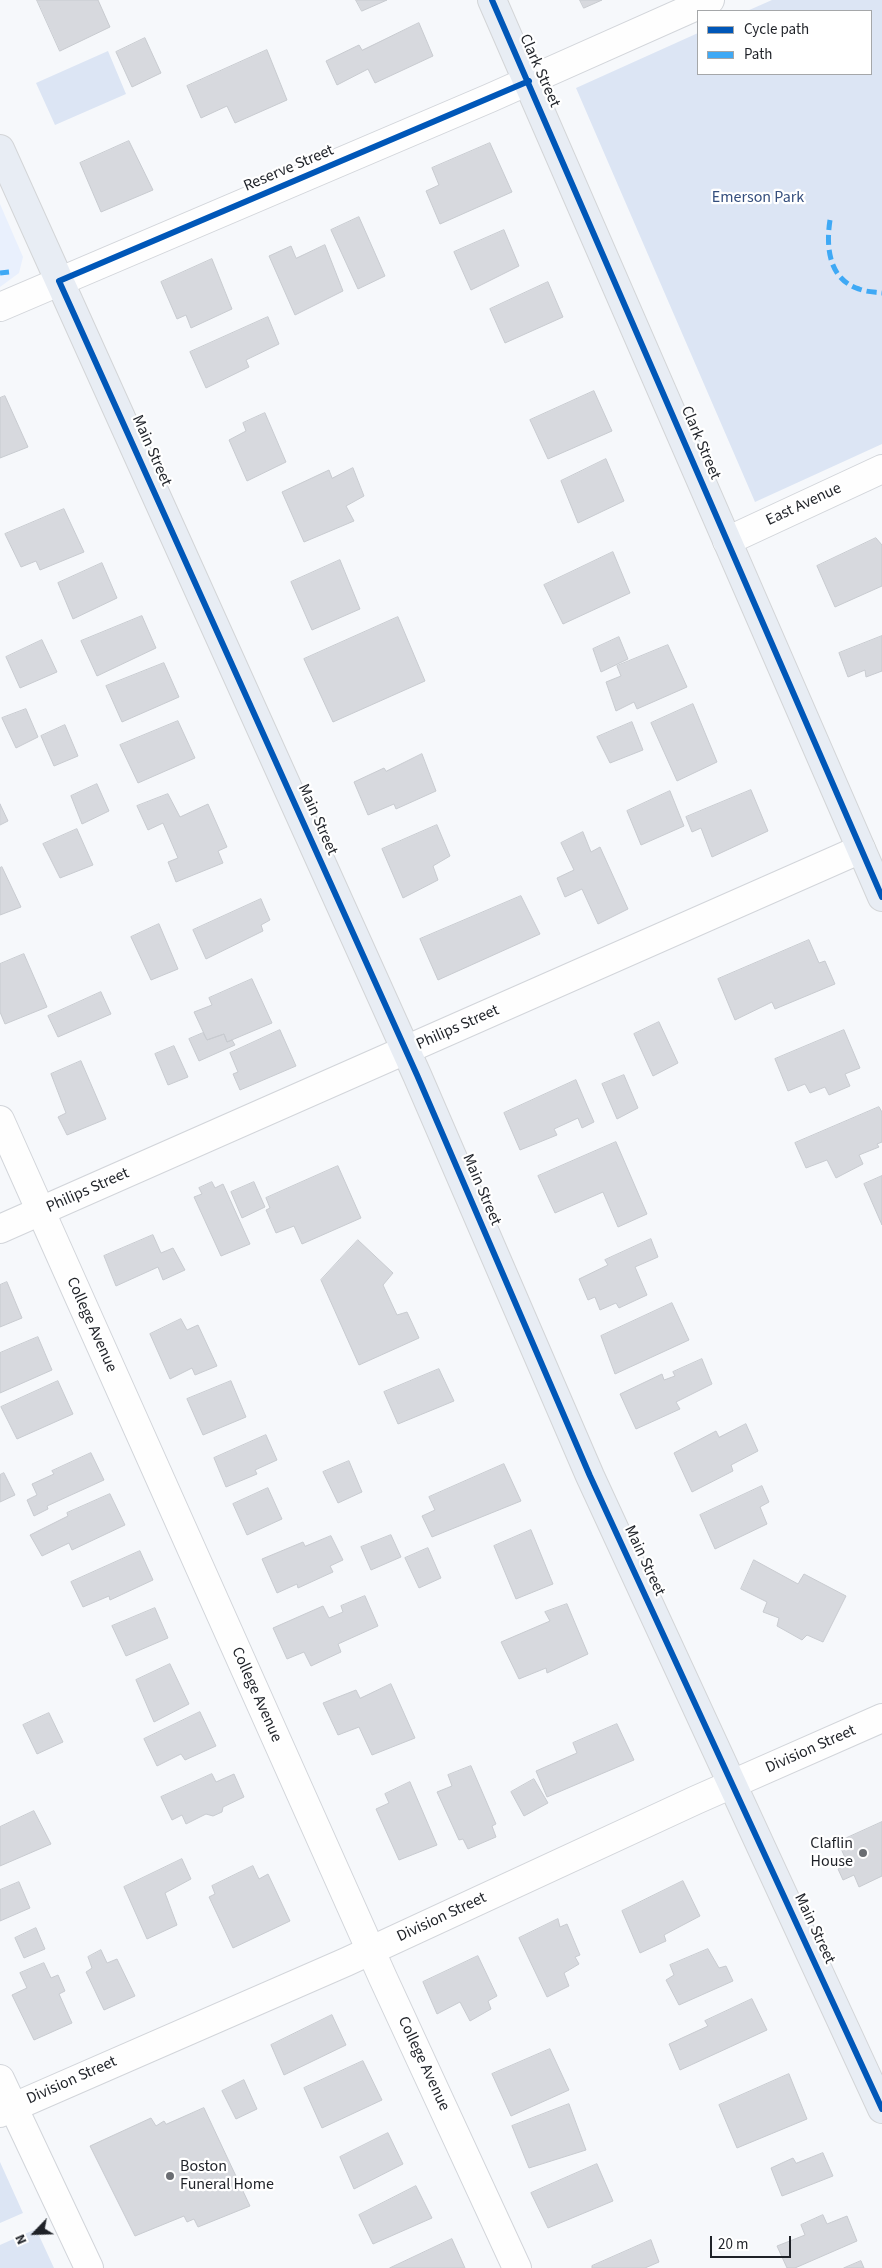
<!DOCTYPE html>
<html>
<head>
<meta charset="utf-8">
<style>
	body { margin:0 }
	#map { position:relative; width:882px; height:2268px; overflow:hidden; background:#f6f8fb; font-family:"Source Sans 3",sans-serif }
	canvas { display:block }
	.legend { position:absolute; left:697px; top:10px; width:175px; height:65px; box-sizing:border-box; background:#fff; border:1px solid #a5a7a9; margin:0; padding:6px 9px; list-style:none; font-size:15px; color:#1f2228 }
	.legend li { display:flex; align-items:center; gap:10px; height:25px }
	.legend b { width:25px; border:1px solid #a5a7a9 }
	.north { position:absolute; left:10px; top:2208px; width:50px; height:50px; -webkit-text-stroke:4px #fff; paint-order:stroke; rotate:246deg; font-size:14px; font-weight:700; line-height:20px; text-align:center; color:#1f2228 }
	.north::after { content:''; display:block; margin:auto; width:18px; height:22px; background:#1f2228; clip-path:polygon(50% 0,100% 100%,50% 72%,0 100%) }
	.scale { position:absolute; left:710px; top:2236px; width:81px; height:22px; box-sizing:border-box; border:2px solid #1f2228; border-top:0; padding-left:6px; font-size:15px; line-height:18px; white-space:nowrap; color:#1f2228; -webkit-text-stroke:4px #fff; paint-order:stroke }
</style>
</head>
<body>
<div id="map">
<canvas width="882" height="2268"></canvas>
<ul class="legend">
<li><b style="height:6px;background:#0057b8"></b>Cycle path</li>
<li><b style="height:6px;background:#3fa9f5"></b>Path</li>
</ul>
<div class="north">N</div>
<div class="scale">20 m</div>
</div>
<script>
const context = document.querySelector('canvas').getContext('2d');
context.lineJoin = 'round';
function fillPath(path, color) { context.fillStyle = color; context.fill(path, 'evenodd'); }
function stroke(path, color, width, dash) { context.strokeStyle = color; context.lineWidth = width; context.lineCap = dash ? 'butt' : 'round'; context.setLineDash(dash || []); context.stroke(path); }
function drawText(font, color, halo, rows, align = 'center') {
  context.font = font + ' "Source Sans 3",sans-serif'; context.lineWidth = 4.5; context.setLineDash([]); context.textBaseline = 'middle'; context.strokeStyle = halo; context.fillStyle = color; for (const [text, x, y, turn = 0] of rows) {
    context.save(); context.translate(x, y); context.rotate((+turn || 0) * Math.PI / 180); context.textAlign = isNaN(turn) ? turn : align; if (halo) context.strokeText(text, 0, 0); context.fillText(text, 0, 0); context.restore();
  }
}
const built = new Path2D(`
	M0,204l23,53 -4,16 -19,14z`);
const green = new Path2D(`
	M772,0h110v444l-127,58 -179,-414 122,-55v41h173v-63h-124z
	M108,51l18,43 -71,31 -19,-42z
	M0,2162l23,51 -23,10z
	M36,2229l18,39h-54v-23z`);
const building = new Path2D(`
	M37,0h61l12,27 -50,24z
	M356,0h31l-25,11z
	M580,0h22l-18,8z
	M419,23l14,33 -58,27 -7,-14 -31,16 -11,-24 33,-16 3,5z
	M145,38l16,35 -29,14 -16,-35z
	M267,50l20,50 -52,23 -8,-17 -26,12 -14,-32z
	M129,141l24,49 -52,22 -21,-49z
	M490,143l22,49 -72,32 -14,-33 13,-6 -7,-17z
	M359,217l26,59 -27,13 -27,-59z
	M504,230l15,36 -48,24 -17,-38z
	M325,245l18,46 -48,24 -26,-59 22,-10 5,12z
	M212,259l20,50 -41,19 -5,-13 -9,4 -16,-37z
	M548,282l15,35 -58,26 -15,-34z
	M268,317l11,27 -33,16 3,7 -43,21 -16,-36z
	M594,391l18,40 -64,28 -18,-39z
	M5,396l23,51 -28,11v-60z
	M265,413l21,49 -39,19 -18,-41 17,-9 -3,-8z
	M606,459l18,42 -46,22 -17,-42z
	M353,468l11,28 -18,10 8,15 -50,21 -22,-50 47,-22 3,8z
	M64,509l20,43 -44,18 -4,-9 -15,6 -16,-33z
	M876,538l6,7v41l-47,21 -18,-41z
	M613,552l17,41 -67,31 -19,-39z
	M340,560l20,49 -48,21 -21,-48z
	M102,563l15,35 -44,21 -15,-36z
	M142,616l14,32 -59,28 -16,-35z
	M398,617l27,64 -92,41 -29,-63z
	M882,636v35l-16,6 -1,-7 -17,7 -9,-24z
	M619,637l9,22 -27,13 -8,-23z
	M42,640l15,32 -37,16 -14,-31z
	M668,645l19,42 -50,22 -3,-7 -18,9 -10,-29 15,-6 -4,-10z
	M164,663l15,34 -57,25 -16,-36z
	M693,704l24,58 -40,19 -26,-58z
	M26,709l12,28 -22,11 -14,-30z
	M178,721l17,37 -57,25 -18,-38z
	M632,722l11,28 -33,13 -13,-26z
	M65,725l13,31 -24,10 -13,-30z
	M422,754l14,37 -40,18 -2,-5 -26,11 -14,-33 30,-14 2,3z
	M97,784l12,27 -27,13 -11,-28z
	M751,790l17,41 -56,26 -11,-29 -9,4 -6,-15z
	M670,791l14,35 -43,19 -14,-34z
	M168,794l12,23 28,-13 19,43 -9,4 5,12 -47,19 -8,-20 10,-4 -15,-35 -15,7 -11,-24z
	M0,804l8,17 -8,4z
	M437,825l13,31 -17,10 5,14 -35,18 -21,-49z
	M77,829l16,36 -33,13 -17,-34z
	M583,832l8,20 9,-5 28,62 -30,15 -16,-35 -17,8 -8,-19 17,-8 -13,-27z
	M2,867l19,40 -21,8v-47z
	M521,896l19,38 -102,46 -18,-41z
	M261,899l9,21 -9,5 2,6 -57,28 -13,-29z
	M159,924l19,45 -27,11 -20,-43z
	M809,940l10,23 6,-2 10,23 -60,25 -3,-7 -37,18 -17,-41z
	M24,954l23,53 -42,17 -5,-12v-48z
	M252,979l20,44 -45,19 -3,-8 -17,6 -13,-28 18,-7 -3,-7z
	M101,992l10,22 -53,23 -10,-21z
	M659,1022l19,41 -25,13 -19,-42z
	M280,1030l16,36 -56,24 -7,-16 5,-2 -8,-19z
	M844,1030l16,38 -15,6 5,12 -21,9 -4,-8 -15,6 -5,-9 -17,7 -13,-32z
	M203,1033l4,7 17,-6 3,8 5,-2 3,5 -36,16 -10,-22z
	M174,1046l14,31 -20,8 -13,-31z
	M81,1061l25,58 -39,16 -9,-18 8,-4 -15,-39z
	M624,1075l14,33 -21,11 -15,-35z
	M576,1080l18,42 -12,6 -4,-10 -24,11 3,6 -37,15 -16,-37z
	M879,1107l3,5v30l-5,2 2,3 -20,8 4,9 -27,14 -9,-18 -21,8 -11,-25z
	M616,1142l31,72 -29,13 -15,-35 -48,21 -17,-37z
	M338,1166l23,52 -59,26 -8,-18 -18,7 -10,-23 4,-2 -4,-10z
	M882,1176v49l-18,-41z
	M212,1182l3,6 8,-4 27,60 -29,12 -27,-59 8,-3 -3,-6z
	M254,1182l11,25 -23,11 -11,-26z
	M153,1235l8,18 12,-5 12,22 -22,10 -5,-13 -42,19 -12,-30z
	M651,1239l7,18 -23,10 12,28 -28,13 -3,-5 -16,7 -5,-13 -7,3 -9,-21 29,-14 -3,-5z
	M358,1240l35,33 -10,12 14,30 10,-3 12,26 -60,27 -38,-85z
	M7,1282l15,36 -22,9v-42z
	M672,1303l17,37 -74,34 -14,-38z
	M181,1319l6,11 11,-5 19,41 -22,9 -3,-7 -22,11 -20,-45z
	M38,1337l14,33 -52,23v-40z
	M702,1359l10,25 -36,18 4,7 -44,20 -16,-35 42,-20 2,6 11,-4 -2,-4z
	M439,1369l15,32 -56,23 -14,-32z
	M58,1381l15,33 -56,25 -16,-32z
	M231,1381l15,36 -43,18 -16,-36z
	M746,1424l12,27 -27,14 2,6 -41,21 -18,-39 42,-22 3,6z
	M266,1435l11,25 -22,10 2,4 -31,13 -12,-29z
	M91,1453l13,27 -57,26 1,3 -14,7 -7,-16 10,-5 -5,-11 22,-10 -2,-3z
	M349,1461l13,31 -24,11 -15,-31z
	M504,1464l17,37 -89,36 -10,-21 13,-6 -6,-13z
	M4,1473l11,22 -15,7v-27z
	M762,1486l7,16 -9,5 7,17 -52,25 -15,-34z
	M268,1488l14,31 -35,16 -14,-31z
	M110,1494l15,31 -53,25 -3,-7 -27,13 -12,-21 38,-19 -1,-3z
	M531,1530l22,54 -37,15 -22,-53z
	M391,1535l10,22 -30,13 -10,-23z
	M331,1536l12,24 -13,6 3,6 -35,16 -1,-4 -20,9 -15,-34 41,-17 2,4z
	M428,1548l13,30 -22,10 -14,-30z
	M140,1551l13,29 -43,20 -1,-4 -26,11 -12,-25z
	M754,1560l44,24 6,-10 42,22 -23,46 -16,-7 -5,5 -25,-14 2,-8 -16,-6 4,-10 -26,-13z
	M365,1596l13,30 -40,18 3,8 -30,14 -7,-14 -17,7 -14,-31 50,-22 6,12 14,-6 -2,-6z
	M567,1604l21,50 -41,19 -1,-5 -27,11 -18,-37 49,-21 -5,-9z
	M155,1608l13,30 -42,18 -14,-30z
	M170,1664l19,40 -35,18 -18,-42z
	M391,1684l24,54 -43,17 -13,-28 -21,8 -15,-32 33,-13 4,8z
	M200,1712l16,34 -31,14 -4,-6 -24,12 -13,-27z
	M49,1713l14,29 -26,12 -14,-29z
	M617,1724l17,36 -87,37 -11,-26 41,-18 -4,-10z
	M471,1766l25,58 -4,2 4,11 -28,12 -5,-10 -4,1 -22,-48 15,-6 -4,-11z
	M212,1774l4,8 18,-8 10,23 -21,10 -1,5 -9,4 -7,-2 -20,10 -4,-9 -10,5 -11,-23z
	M534,1779l14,24 -24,13 -13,-24z
	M410,1782l27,63 -38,15 -23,-51 13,-6 -4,-9z
	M34,1811l17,33 -51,22v-39z
	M882,1822v54l-23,11 -5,-12 -11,5 -5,-11 10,-5 -10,-22z
	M182,1859l9,20 -26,14 12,32 -30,14 -23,-52z
	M253,1866l6,13 9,-5 22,47 -57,27 -24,-51 6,-3 -3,-8z
	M683,1881l17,35 -36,19 2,6 -26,12 -18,-42z
	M19,1882l11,26 -30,13v-31z
	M558,1919l2,8 7,-3 13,31 -5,2 4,7 -15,9 5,13 -22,11 -28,-59z
	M36,1928l9,21 -21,9 -9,-20z
	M708,1949l11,19 7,-2 7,15 -54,24 -13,-25 8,-5 -4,-10z
	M101,1950l6,13 10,-4 18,37 -31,14 -18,-38 6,-4 -4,-11z
	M478,1956l19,40 -9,5 3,8 -21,12 -10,-19 -23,12 -14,-32z
	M44,1963l7,15 7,-3 7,16 -6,3 13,29 -38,17 -22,-45 15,-7 -7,-15z
	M752,1999l15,31 -87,40 -11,-26 39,-18 -3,-5z
	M332,2015l14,30 -62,30 -13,-30z
	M550,2049l19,41 -58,26 -19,-42z
	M363,2061l19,39 -60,28 -18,-40z
	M789,2074l18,45 -70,29 -18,-43z
	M244,2080l13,29 -21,10 -14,-28z
	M569,2104l17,46 -57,18 -17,-42z
	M204,2108l46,98 -52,21 -4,-8 -7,3 -3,-6 -49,20 -45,-90 61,-28 5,8 8,-5 2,3z
	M388,2133l15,31 -49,25 -14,-32z
	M823,2153l10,23 -51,20 -11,-28 22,-10 3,5z
	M597,2164l16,37 -65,27 -17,-35z
	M416,2186l16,32 -59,26 -14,-29z
	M823,2215l4,9 20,-8 10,25 -62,27h-8l-10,-22 28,-11 -4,-10z
	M452,2239l13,29h-75z
	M651,2240l8,22 -14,6h-53v-2z
	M861,2261l3,7h-20z`);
const minor = new Path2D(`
	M0,307l490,-209 220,-98
	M727,541l155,-72
	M0,1120l383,858 134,290
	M0,1229l861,-380
	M0,2079l89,189`);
const secondary = new Path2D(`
	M0,2113l346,-151 350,-162 186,-82`);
const primary = new Path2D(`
	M492,0l390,897
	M0,149l417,926 173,401 292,633`);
const quiet = new Path2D(`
	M830,220c-4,26 -2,59 29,69 7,3 16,3 23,4
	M0,273l9,-1`);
const cycleway = new Path2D(`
	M492,0l390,897
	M529,81l-470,200 358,794 173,401 292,633`);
const markers = [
	[863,1853,5,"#6a6d72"],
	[170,2176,5,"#6a6d72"]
];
const streetNames = [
	["Clark Street",539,71,66],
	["Reserve Street",289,169,-23],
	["Clark Street",700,443,67],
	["Main Street",151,451,66],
	["East Avenue",804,505,-25],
	["Main Street",317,820,66],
	["Philips Street",458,1028,-24],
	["Main Street",481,1190,67],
	["Philips Street",88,1191,-24],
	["College Avenue",91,1325,66],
	["Main Street",644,1561,65],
	["College Avenue",256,1695,66],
	["Division Street",811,1750,-24],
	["Division Street",442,1918,-25],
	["Main Street",814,1929,65],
	["College Avenue",423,2064,65],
	["Division Street",72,2081,-24]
];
const parkNames = [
	["Emerson Park",758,198]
];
const poiNames = [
	["Claflin",853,1844],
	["House",853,1862],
	["Boston",180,2167,"left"],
	["Funeral Home",180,2185,"left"]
];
fillPath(built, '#e9f0fd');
fillPath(green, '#dce5f4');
fillPath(building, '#d7d9de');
stroke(building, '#c8cbd0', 1);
stroke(minor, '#d2d5da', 30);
stroke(secondary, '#d2d5da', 30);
stroke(primary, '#d3d5d7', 30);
stroke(minor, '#fefefe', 28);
stroke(secondary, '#fefefe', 28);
stroke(primary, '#e8edf4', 28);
stroke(quiet, '#3fa9f5', 5, [10, 5]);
stroke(cycleway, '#0057b8', 6);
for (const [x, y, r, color] of markers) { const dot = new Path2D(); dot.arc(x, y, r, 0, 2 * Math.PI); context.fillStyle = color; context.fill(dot); stroke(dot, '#fff', 2); }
drawText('16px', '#1f2228', '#fff', streetNames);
drawText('16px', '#344e7d', '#fff', parkNames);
drawText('16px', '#1f2228', '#fff', poiNames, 'right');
</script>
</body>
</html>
